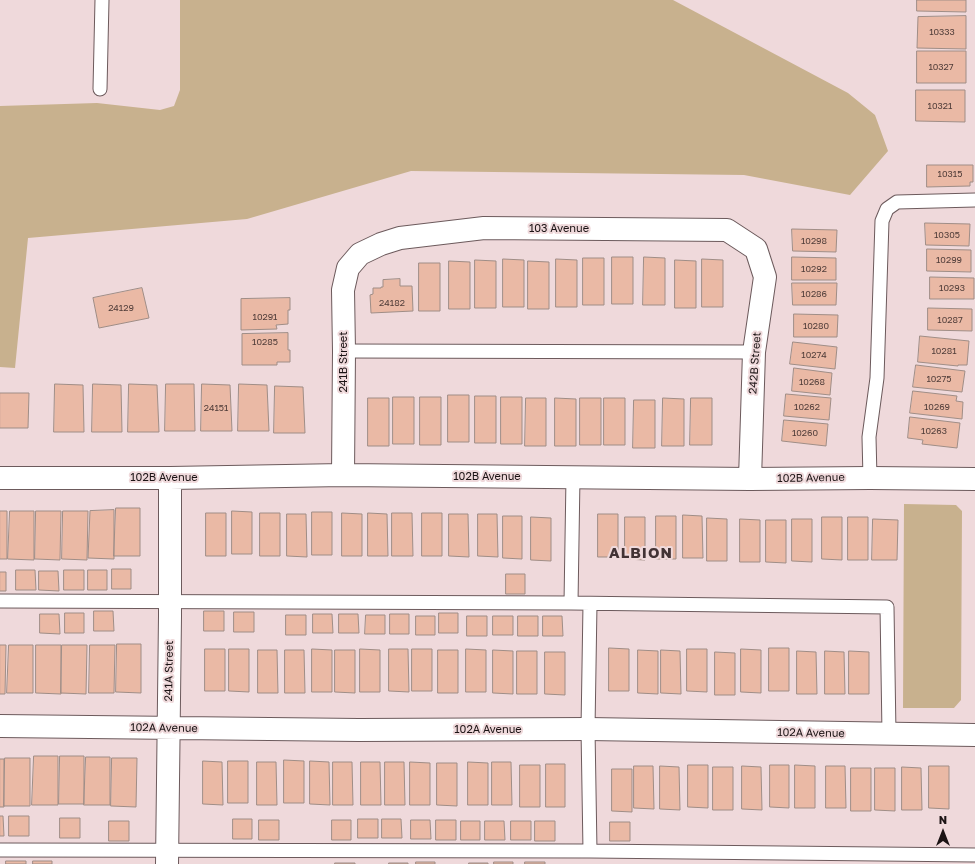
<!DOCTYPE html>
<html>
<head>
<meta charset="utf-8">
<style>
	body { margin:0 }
	#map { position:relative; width:975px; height:864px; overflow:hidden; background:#efd9db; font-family:"Golos Text",sans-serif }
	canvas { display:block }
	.north { position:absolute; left:923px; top:812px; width:40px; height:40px; -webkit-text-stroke:3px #efd9db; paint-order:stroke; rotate:0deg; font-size:11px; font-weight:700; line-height:16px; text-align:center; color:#1c1415 }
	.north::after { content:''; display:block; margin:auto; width:14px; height:18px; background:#1c1415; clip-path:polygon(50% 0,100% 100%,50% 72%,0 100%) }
</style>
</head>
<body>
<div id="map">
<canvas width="975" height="864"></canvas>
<div class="north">N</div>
</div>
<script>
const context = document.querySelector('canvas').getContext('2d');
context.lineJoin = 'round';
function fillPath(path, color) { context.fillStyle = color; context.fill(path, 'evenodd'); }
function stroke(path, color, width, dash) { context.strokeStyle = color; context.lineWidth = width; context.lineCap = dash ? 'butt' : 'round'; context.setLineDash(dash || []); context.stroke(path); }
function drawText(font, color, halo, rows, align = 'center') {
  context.font = font + ' "Golos Text",sans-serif'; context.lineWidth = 4; context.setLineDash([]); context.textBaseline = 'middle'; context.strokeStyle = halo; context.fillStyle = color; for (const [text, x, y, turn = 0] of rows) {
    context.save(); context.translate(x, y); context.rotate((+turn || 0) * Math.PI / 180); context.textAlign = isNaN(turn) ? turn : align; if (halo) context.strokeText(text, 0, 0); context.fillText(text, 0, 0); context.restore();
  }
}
const green = new Path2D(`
	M180,0h493l175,93 27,22 13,36 -38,44 -106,-20 -333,-4 -164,48 -219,19 -13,130 -15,-1v-261l97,-3 63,7 14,-4 6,-16z
	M904,504l52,1 6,6 -1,189 -7,8h-51z`);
const building = new Path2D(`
	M917,0h49v12l-49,-1z
	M966,16v33l-49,-1 1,-31z
	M917,51h49v32h-49z
	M916,90h49v32l-49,-1z
	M927,165h46v17h-3v4l-43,1z
	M925,223l45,1 -1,22 -43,-1z
	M792,229l45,1 -1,22 -43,-1z
	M927,249l44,1v22l-44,-1z
	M612,257h21v47h-21z
	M644,257l21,1v47h-22z
	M792,257l44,1v22h-44z
	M583,258h21v47h-21z
	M503,259l21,1v47h-21z
	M556,259l21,1v47h-21z
	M702,259l21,1v47h-21z
	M475,260l21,1v47h-21z
	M675,260l21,1v47h-21z
	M449,261l21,1v47h-21z
	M528,261l21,1v47h-21z
	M419,263h21v48h-21z
	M930,277l44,1v21h-44z
	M400,279v7h12l1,25 -42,2 -1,-18 3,-1v-6h8v-1h2v-7z
	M792,283h45l-1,22h-43z
	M142,288l7,30 -50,10 -6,-30z
	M290,298v12h-2v14l-12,1 1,4 -36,1v-31z
	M928,308l44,1v22l-44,-1z
	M794,314l44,1 -1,22h-43z
	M288,333v17h2v12h-13v3h-35v-31z
	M920,336l49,5 -2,24h-9v1l-40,-4z
	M793,342l44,5 -2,22 -45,-5z
	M916,365l49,6 -3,21 -49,-5z
	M794,368l38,5 -2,22 -38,-4z
	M55,384l28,1 1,47h-30z
	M93,384l28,1 1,47h-30z
	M129,384l28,1 2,47h-31z
	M166,384h28l1,47h-30z
	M202,384l28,1 2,46h-31z
	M239,384l28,1 2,46h-31z
	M275,386l28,1 2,46h-31z
	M913,391l44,5 -1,5 7,1 -1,17 -52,-6z
	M0,393h29l-1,35h-28z
	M786,394l45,4 -2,22 -45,-4z
	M448,395h21v47h-21z
	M475,396h21v47h-21z
	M393,397h21v47h-21z
	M420,397h21v48h-21z
	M501,397h21v47h-21z
	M368,398h21v48h-21z
	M526,398h20v48h-21z
	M555,398l21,1v47h-21z
	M580,398h21v47h-21z
	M604,398h21v47h-21z
	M663,398l21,1v47h-22z
	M691,398h21v47h-22z
	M634,400h21v48h-22z
	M910,417l50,6 -3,25 -35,-4 1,-4 -15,-2z
	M784,420l44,4 -2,22 -44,-5z
	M116,508h24v48h-26z
	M114,510v49l-26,-1 2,-47z
	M0,511h7v48h-7z
	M10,511h24v49l-26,-1z
	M36,511h25l-1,49 -25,-1z
	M63,511h25l-1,49 -25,-1z
	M232,511l20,1v42h-20z
	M312,512h20v43h-20z
	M206,513h20v43h-20z
	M260,513h20v43h-20z
	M342,513l20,1v42h-20z
	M368,513l19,1 1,42h-20z
	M392,513h20l1,43h-21z
	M422,513h20v43h-20z
	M287,514h19l1,43 -20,-1z
	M449,514h19l1,43 -20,-1z
	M478,514h19l1,43 -20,-1z
	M598,514h20v43h-20z
	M683,515l19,1 1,42h-20z
	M503,516h19v43l-19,-1z
	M656,516h20v43h-20z
	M531,517l20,1v43l-20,-1z
	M625,517h20v43l-20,-1z
	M822,517h20v43l-20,-1z
	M848,517h20v43h-20z
	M707,518l20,1v42h-20z
	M740,519l20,1v42h-20z
	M792,519h20v43l-20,-1z
	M873,519l25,1 -1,40h-25z
	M766,520h20v43l-20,-1z
	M112,569h19v20h-19z
	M16,570h19l1,20h-20z
	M64,570h20v20h-20z
	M88,570h19v20h-19z
	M39,571h19l1,20 -20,-1z
	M0,572h6v19h-6z
	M506,574h19v20h-19z
	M94,611h19l1,20h-20z
	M204,611h20v20h-20z
	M234,612h20v20h-20z
	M65,613h19v20h-19z
	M439,613h19v20h-19z
	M40,614h19l1,20 -20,-1z
	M313,614h19l1,19h-20z
	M339,614h19l1,19h-20z
	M390,614h19v20h-19z
	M286,615h20v20h-20z
	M366,615h19v19h-20z
	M416,616h19v19h-19z
	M467,616h20v20h-20z
	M493,616h20v19h-20z
	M518,616h20v20h-20z
	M543,616h19l1,20h-20z
	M117,644h24v49l-25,-1z
	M0,645h6l-1,49h-5z
	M9,645h24v48h-26z
	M36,645h25v49l-25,-1z
	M62,645h25l-1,49 -25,-1z
	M90,645h25l-1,48h-25z
	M609,648l20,1v42h-20z
	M769,648h20v43h-20z
	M205,649h20v42h-20z
	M229,649h20v43l-20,-1z
	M312,649l20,1v42h-20z
	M360,649l20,1v42h-20z
	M389,649h19l1,43 -20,-1z
	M412,649h20v42h-20z
	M466,649l20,1v42h-20z
	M687,649h20v43l-20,-1z
	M741,649l20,1v43l-20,-1z
	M258,650h19l1,43h-20z
	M285,650h19l1,43h-20z
	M335,650h20v43l-20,-1z
	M438,650h20v43h-20z
	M493,650l20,1v43l-20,-1z
	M638,650l20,1v43l-20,-1z
	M661,650l19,1 1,43 -20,-1z
	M517,651h20v43h-20z
	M797,651l19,1 1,42h-20z
	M825,651l19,1 1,42h-20z
	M849,651l20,1v42h-20z
	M545,652h20v43l-20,-1z
	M715,652l20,1v42h-20z
	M34,756h24v49h-26z
	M60,756h24v48h-25z
	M86,757h24v48h-26z
	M5,758h25v48h-26z
	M112,758h25l-1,49 -25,-1z
	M0,759h4v48h-4z
	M284,760l20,1v42h-20z
	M203,761l19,1 1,43 -20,-1z
	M228,761h20v42h-20z
	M310,761l19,1 1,43 -20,-1z
	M257,762h19l1,43h-20z
	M333,762h19l1,43h-20z
	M361,762h19l1,43h-20z
	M385,762h19l1,43h-20z
	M410,762l20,1v42h-20z
	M468,762l20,1v42h-20z
	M492,762h19l1,43h-20z
	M437,763h20v43l-20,-1z
	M546,764h19v43h-19z
	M520,765h20v42h-20z
	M688,765h20v43l-20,-1z
	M770,765h19v43l-19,-1z
	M795,765l20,1v42h-20z
	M634,766h19l1,43 -20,-1z
	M660,766l19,1 1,43 -20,-1z
	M742,766l19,1 1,43 -20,-1z
	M826,766h19l1,42h-20z
	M929,766h20v43l-20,-1z
	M713,767h20v43h-20z
	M902,767l19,1 1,42h-20z
	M851,768h20v43h-20z
	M875,768h20v43l-20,-1z
	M612,769h20v43l-20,-1z
	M0,816h3l1,20h-4z
	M9,816h20v20h-20z
	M60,818h20v20h-20z
	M233,819h19v20h-19z
	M358,819h20v19h-20z
	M382,819h19l1,19h-20z
	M259,820h20v20h-20z
	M332,820h19v20h-19z
	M411,820h19l1,19h-20z
	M436,820h20v20h-20z
	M109,821h20v20h-20z
	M461,821h19v19h-19z
	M485,821h19l1,19h-20z
	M511,821h20v19h-20z
	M535,821h20v20h-20z
	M610,822h20v19h-20z
	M6,861h20v3h-20z
	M33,861h19v3h-19z
	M416,862h19v2h-19z
	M494,862h19v2h-19z
	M525,862h20v2h-20z
	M335,863h20v1h-20z
	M389,863h19v1h-19z
	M469,863h19v1h-19z`);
const service = new Path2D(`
	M100,89l2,-89
	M344,351l410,1
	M870,478l-1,-41 8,-59 5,-157 5,-12 10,-7 78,-2
	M0,601l571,2 316,4 2,127
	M571,603l2,-126
	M0,850l590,1 385,4
	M590,851l-2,-122 2,-125`);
const minor = new Path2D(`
	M343,475l1,-124 -1,-61 5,-22 12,-14 21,-10 19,-6 84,-10 243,2 29,19 9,28 -11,75 -4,127
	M0,478h170l173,-3 407,4 120,-1 105,1
	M0,726l359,4 229,-1 387,6
	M167,864l3,-248v-138`);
const numberNames = [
	["10333",942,32],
	["10327",941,67],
	["10321",940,106],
	["10315",950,174],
	["10305",947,235],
	["10298",814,241],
	["10299",949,260],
	["10292",814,269],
	["10293",952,288],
	["10286",814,294],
	["24182",392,303],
	["24129",121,308],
	["10291",265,317],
	["10287",950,320],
	["10280",816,326],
	["10285",265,342],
	["10281",944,351],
	["10274",814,355],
	["10275",939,379],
	["10268",812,382],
	["10262",807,407],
	["10269",937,407],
	["24151",216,408],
	["10263",934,431],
	["10260",805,433]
];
const streetNames = [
	["103 Avenue",559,229],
	["241B Street",344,362,-90],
	["242B Street",755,363,-86],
	["102B Avenue",487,477],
	["102B Avenue",164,478],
	["102B Avenue",811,478,-1],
	["241A Street",169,671,-89],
	["102A Avenue",164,728,1],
	["102A Avenue",488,730],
	["102A Avenue",811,733,1]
];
const districtNames = [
	["ALBION",641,553]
];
fillPath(green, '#c8b18e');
fillPath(building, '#eab9a5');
stroke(building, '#9f8d86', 1);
stroke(service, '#6c5a5c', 15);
stroke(minor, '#6c5a5c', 24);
stroke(service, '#fff', 13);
stroke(minor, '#fff', 22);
drawText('9px', '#503d39', null, numberNames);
drawText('11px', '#1c1415', '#efd9db', streetNames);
context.letterSpacing = '1px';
drawText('bold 15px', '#423234', '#efd9db', districtNames);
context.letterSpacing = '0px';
</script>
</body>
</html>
